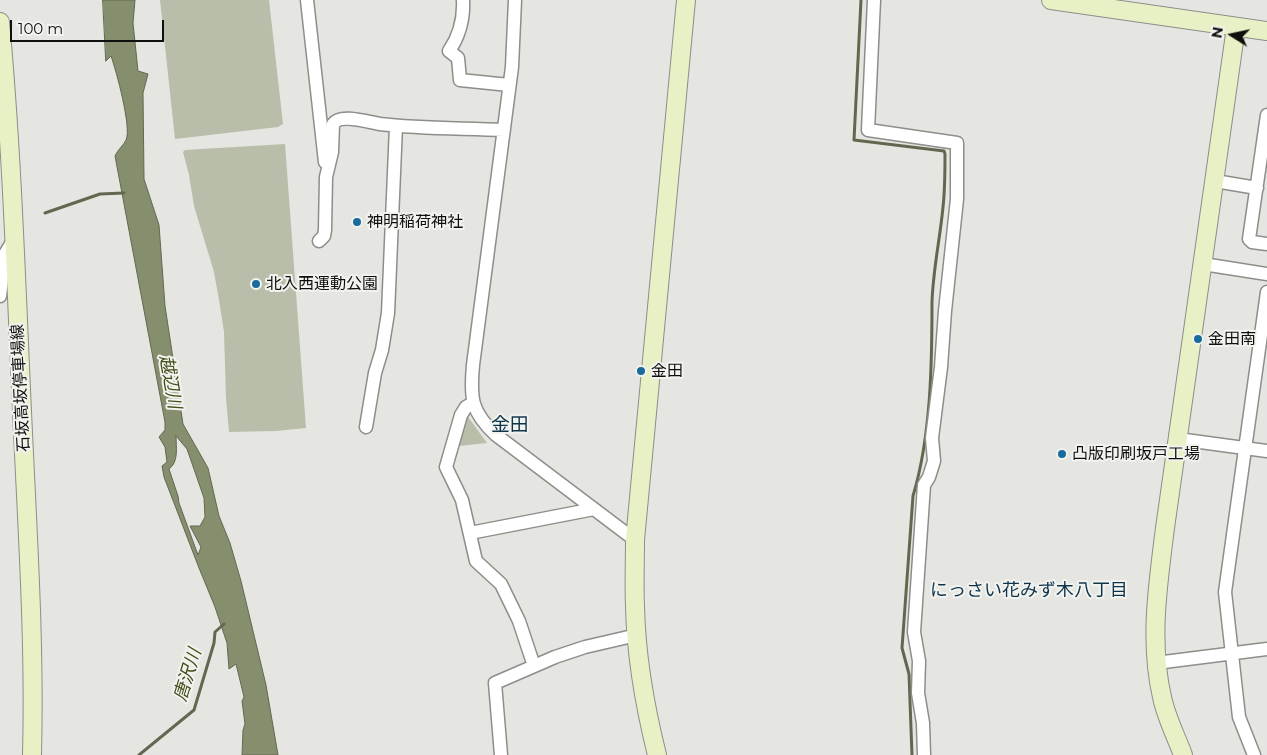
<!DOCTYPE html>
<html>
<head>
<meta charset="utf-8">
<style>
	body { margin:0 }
	#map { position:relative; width:1267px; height:755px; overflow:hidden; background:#e5e6e2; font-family:Montserrat,sans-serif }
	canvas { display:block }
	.north { position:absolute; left:1207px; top:10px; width:50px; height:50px; -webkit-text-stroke:4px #f2f3ef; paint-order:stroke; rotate:280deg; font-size:14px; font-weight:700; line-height:20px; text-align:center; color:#0f100e }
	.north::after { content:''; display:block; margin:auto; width:18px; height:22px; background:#0f100e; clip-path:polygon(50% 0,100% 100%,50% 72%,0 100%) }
	.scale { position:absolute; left:10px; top:20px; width:154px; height:22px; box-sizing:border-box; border:2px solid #0f100e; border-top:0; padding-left:6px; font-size:15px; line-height:18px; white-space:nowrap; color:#0f100e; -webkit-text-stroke:4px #f2f3ef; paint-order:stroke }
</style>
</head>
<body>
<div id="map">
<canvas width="1267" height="755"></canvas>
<div class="north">N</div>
<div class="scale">100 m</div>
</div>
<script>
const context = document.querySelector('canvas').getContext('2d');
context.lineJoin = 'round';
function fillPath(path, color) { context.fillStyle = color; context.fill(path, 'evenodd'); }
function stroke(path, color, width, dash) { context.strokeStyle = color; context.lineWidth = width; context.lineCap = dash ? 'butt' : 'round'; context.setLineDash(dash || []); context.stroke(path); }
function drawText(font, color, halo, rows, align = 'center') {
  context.font = font + ' Montserrat,"Noto Sans JP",sans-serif'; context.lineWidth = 4; context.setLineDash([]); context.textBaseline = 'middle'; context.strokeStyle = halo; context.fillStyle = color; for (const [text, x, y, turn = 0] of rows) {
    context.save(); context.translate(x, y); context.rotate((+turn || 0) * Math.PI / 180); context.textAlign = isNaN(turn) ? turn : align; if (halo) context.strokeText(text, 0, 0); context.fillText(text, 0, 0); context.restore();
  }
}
const green = new Path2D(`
	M160,0h109l14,124 -5,3 -103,12z
	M285,144l21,284 -30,3 -47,1 -3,-34 -2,-66 -5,-32 -5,-28 -20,-66 -5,-31 -6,-23 2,-2z
	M466,414l21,29 -28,3 -2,-3z`);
const water = new Path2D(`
	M103,0h32l-2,23 5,48 10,3 -5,19 1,86 15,46 6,81 18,118 25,44 11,48 11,27 11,38 25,104 12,70h-36l1,-25 2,-6 -3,-23 2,-4 -8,-33 -7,5 -2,-26 -12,-36 -16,-39 -35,-91 -2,-11 5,-4 -2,-15 -6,-10 6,-7v-8l-50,-266c3,-7 9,-11 11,-16 6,-12 -10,-70 -15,-84l-5,5zM176,436l11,13 17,49 1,19 -5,9h-10l11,21 -3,8 -19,-52 -1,-7 -9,-27c10,-7 7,-22 7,-33z`);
const stream = new Path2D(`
	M861,0l-7,140 90,11 1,3c0,18 0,36 -2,53 -3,32 -10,63 -11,95 0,62 -1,134 -19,194l-11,152 7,26 3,81
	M45,213l55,-19 24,-1
	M139,755l55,-45 20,-67 1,-11 9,-8`);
const street = new Path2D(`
	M307,0l18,162
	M463,0c1,19 -3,35 -14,51l9,7 2,22 49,5
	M515,0l-3,67 -39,298c-3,33 -2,47 23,70l139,105
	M874,0l-6,130 89,13v56l-12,112 -4,56 -9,71 2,23 -5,16 -5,8 -10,147 5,29 -1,32 5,30 1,32
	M1267,115l-18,124 3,3 15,2
	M1215,181l42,7
	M319,241l5,-5 1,-6 1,-53 6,-25 1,-28c7,-11 35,-2 47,0 41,5 83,4 124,6
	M1203,264l64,10
	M0,296l5,-42 9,-15
	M473,403l-7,4 -5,8 -15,52 16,33 14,61 25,23 18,37 15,45
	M366,427l9,-54 7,-23 6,-37 8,-187
	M1178,439l89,12
	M470,533l124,-24
	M1156,663l111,-14
	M501,755l-6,-72 60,-26 30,-10 52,-12
	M1254,755l-15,-38 -14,-125 42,-300`);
const secondary = new Path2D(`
	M1051,0l216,31
	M0,22c12,129 16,259 22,389 5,114 13,229 10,344
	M657,755c-12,-48 -21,-100 -22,-149 -1,-22 0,-44 0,-66l51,-540
	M1183,755c-7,-19 -17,-38 -21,-58 -13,-56 -4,-113 3,-169l71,-501`);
const markers = [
	[357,222,5,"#186b9c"],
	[256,284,5,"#186b9c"],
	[1198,339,5,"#186b9c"],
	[641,371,5,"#186b9c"],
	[1062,454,5,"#186b9c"]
];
const poiNames = [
	["神明稲荷神社",367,222],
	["北入西運動公園",266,284],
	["金田南",1208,339],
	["金田",651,371],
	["凸版印刷坂戸工場",1072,454]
];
const streetNames = [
	["石坂高坂停車場線",21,388,-93]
];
const waterNames = [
	["越辺川",170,382,80],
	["唐沢川",188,675,-73]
];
const neighbourhoodNames = [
	["にっさい花みず木八丁目",1029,591]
];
const quarterNames = [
	["金田",510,425]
];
fillPath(green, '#b8bea9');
fillPath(water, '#858e6d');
stroke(water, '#626850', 1);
stroke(stream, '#626850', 3);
stroke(street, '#8d8e8a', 15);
stroke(secondary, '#8d8e8a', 20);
stroke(street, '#fff', 12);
stroke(secondary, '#e8f1c5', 18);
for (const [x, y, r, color] of markers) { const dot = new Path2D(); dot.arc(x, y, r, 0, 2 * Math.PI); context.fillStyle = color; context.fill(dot); stroke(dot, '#f2f3ef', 2); }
drawText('16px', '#0f100e', '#f2f3ef', poiNames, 'left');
drawText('16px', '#0f100e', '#f2f3ef', streetNames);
drawText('italic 18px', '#424e17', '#f2f3ef', waterNames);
drawText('18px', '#0e344c', '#f2f3ef', neighbourhoodNames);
drawText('19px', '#0e344c', '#f2f3ef', quarterNames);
</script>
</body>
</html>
